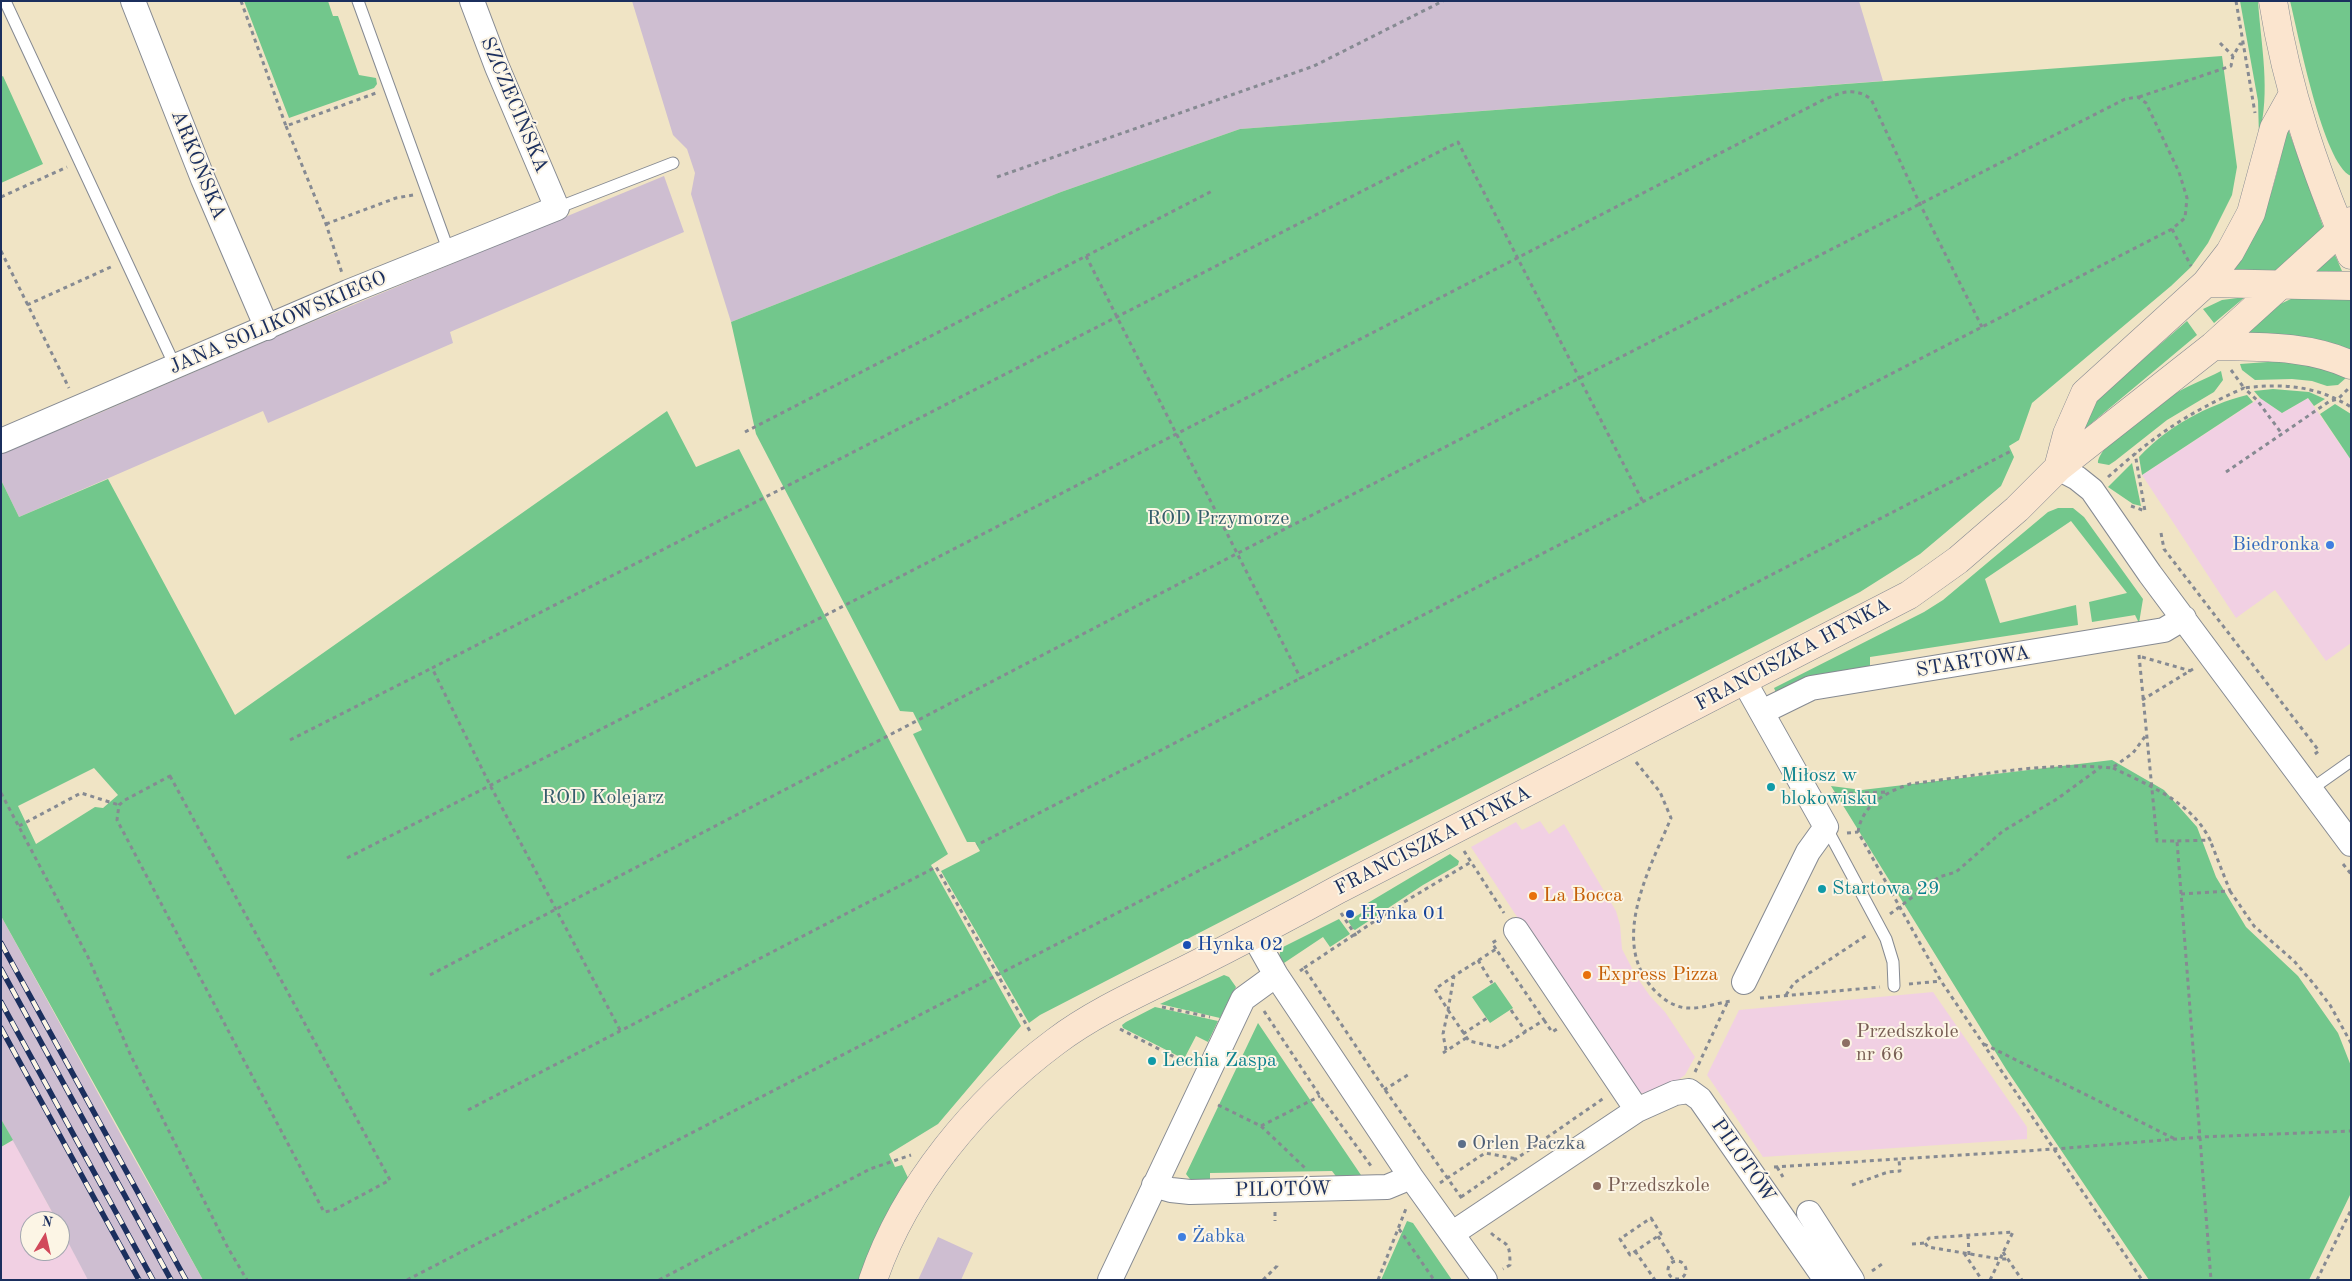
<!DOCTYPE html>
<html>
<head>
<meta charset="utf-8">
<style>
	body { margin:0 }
	#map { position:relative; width:2352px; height:1281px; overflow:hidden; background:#f0e4c5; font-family:"Old Standard TT",serif }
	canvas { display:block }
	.frame { position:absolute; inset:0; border:2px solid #1b2f5e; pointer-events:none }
	.north { position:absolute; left:20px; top:1211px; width:50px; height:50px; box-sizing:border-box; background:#fcf5e5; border:1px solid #a2a6af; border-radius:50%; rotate:9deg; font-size:14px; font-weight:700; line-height:20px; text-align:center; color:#1b2f5e }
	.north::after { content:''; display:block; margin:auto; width:18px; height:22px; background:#d1495b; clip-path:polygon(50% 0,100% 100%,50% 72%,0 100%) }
</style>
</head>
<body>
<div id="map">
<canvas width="2352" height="1281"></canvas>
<div class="frame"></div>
<div class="north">N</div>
</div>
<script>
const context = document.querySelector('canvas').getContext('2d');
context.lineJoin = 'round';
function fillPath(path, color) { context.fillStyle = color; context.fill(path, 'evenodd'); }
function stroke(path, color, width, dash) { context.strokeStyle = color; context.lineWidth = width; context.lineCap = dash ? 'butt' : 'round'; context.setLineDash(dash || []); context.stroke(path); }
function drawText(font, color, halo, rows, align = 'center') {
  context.font = font + ' "Old Standard TT",serif'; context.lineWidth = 4; context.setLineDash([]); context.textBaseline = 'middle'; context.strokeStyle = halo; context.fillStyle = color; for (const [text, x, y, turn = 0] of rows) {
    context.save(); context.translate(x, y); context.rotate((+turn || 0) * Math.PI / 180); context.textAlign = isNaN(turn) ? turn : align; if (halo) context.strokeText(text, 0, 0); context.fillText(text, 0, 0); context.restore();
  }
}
const built = new Path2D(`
	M2260,398l22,15 26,-15 43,62v183l-25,18 -51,-71 -39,28 -94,-143z
	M1540,821l9,13 15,-10 52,87 4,14 2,24 14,27 14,20 15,16 30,45 -10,18 -25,18h-27l-162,-246 45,-25 6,8z
	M1933,992l94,135v12l-264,18 -56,-82 32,-65z
	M13,1140l44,81h-27v30h30v-24l29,53h-88v-133z`);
const industrial = new Path2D(`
	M632,1h1227l24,80 -643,48 -179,63 -330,130 -40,-128 4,-21 -8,-24 -14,-14z
	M664,176l20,56 -234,100 3,11 -185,80 -5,-12 -244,106 -18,-37v-28l78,-30 192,-83z
	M1,916l120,219 82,145h-115l-28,-53v-6h-3l-56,-102z
	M938,1237l35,16 -12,27h-43z`);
const green = new Path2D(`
	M244,1h84l5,15h5l21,59 17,3 1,6 -3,4 -85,30z
	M2240,1h18c3,45 13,90 1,135l-1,-35z
	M2290,1h61v175c-28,-12 -53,-143 -61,-175z
	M2222,56l15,111 -5,28 -24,48 -17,24 -20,19 -139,117 -13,37 -10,6 5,11 -13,29 -81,68 -60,38 -820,423 -11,8 -88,-152 39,-20 -5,-9h-8l-54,-108 9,-4 -9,-18 -13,-1 -144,-277 -25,-112 330,-130 179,-63z
	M3,76l40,88 -42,19v-106z
	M2287,126l37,103 -48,42 -44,2c32,-45 45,-93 55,-147z
	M2335,255l7,16h-26z
	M2245,297l-31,26 -11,-14 19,-9z
	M2293,298h58v52c-38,-17 -76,-15 -117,-10l40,-33z
	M2187,321l10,14 -122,102 5,-23z
	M2281,361l26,2 40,14 -9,8 -11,1 -15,-5 -20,-2 -37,1 -13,-10 -2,-6z
	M2221,371l2,9 -9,12 -47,28 -52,41 -6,4 -11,-2c0,-18 56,-56 72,-66 16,-11 34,-17 51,-26z
	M2273,389l36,3 16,7 -11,7 -6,-8 -26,15 -22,-15 -6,-7z
	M2247,395l6,7 -111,73 -3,-18c28,-30 68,-52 108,-62z
	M2335,404l16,10v46l-31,-46z
	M667,411l29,56 43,-18 209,405 -17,11 90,161 -83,98 -49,30 6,13 7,-2 7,15 -36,65 -14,35h-656l-202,-364v-436l18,37 89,-38 127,236zM94,768l24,27 -15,13 -8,-1 -59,37 -18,-38z
	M2132,463l9,43 -8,-2 -25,-17z
	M2058,508h15l11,9 59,82 -4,24 -4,-8 -43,7 -3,-20 38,-9 -56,-72 -86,58 15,44 76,-18 2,20 -208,32v13l-92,27 -4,-9 150,-76 19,-12 105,-88z
	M2112,760l52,30 33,37 19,50 30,50 52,49 40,57 13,33v127l-42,87h-160l-143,-211 -175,-283 31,4z
	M1450,854l9,7 -1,4 -35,20 -68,45 -2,-1 -5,-8 15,-9 -2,-5z
	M1339,919l11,15 -20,13 -7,-10 -39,26 -5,-6 2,-9z
	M1224,975l5,2 7,10 -16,31 -60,-14z
	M1495,982l18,26 -23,15 -18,-26z
	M1155,1007l63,14 -10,21 -12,-6 -12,23 -61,-31 -1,-3 4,-3z
	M1258,1023l105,155 -25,1 -6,-8 -122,2v9l-17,1 -7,-9z
	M1,1119l12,21 -12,7z
	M1407,1221l6,2 39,57h-71z`);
const path = new Path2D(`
	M241,1l45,125 90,-33
	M2236,1l19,112
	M2220,43l13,13
	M2139,97l92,-31 2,-10 7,-12h4
	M286,126l40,98 16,49
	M997,177l317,-111 129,-65
	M1,197l66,-30
	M326,224l70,-26 17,-3
	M2172,229l19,37
	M1,251l68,137
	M1086,256l215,423
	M27,305l86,-39
	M2231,370l13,18c39,-5 73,-2 107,19
	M745,432l469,-242
	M2226,472l104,-71 8,-2 11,-11
	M2108,477c46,-41 79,-64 136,-89l13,12 25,34
	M2131,506l14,5 -10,-58
	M2161,533l3,16 155,202 -7,5
	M2139,655l18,186h20l34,439
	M2142,657l49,14
	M2142,700l51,-31
	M290,740l142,-72
	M1636,762l24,30 11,26c-20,48 -60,119 -21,167 8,11 24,23 38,23 15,1 31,-6 45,-7
	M2113,768c35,17 79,34 97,72l-33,1
	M170,776l220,404 -56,30 -10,2 -207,-392 2,-15 6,-5z
	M1,793l87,164 43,99 97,192 19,32
	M1833,794l53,-2
	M19,826l62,-33 38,12
	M1858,832c4,-27 28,-40 52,-48 66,-8 135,-23 202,-16l21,-15 13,-18
	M1847,833l11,-1 83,149 201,299
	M1464,851l40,62
	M347,858l477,-242 1001,-517c18,-7 29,-12 46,0l48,103 63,125
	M2343,864l8,10
	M2230,891l24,35 40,35 19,22 17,22 21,38
	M2181,894l49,-3 -20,-51
	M1341,913l15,23
	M1890,914l49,-37 17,-5 47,-41 54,-32 44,-32
	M1496,949l-4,-6 5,-3
	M1478,960l14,23
	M1304,968l95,-63 72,-43
	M1300,971l4,-3 81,122 78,110
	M430,975l808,-422 887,-454 13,-2 8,6 33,69 8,26 -2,20 -13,11 -1195,616
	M1909,984l32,-3
	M1786,995l8,-12 73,-48
	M1760,998l120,-11
	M1162,1007l48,10
	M1448,1010l21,31 31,7 44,-28 -48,-71 -42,27 -6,34 -13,-21 19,-13
	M1511,1010l15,22
	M1264,1011l56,85 51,70
	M1544,1020l8,12 5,-3
	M1120,1029l68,35
	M620,1030l-129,-243 -59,-119 1026,-526 185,360
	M1463,1034l24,-16
	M1984,1044l191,95
	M1446,1050l-3,-16 5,-24
	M1443,1053l23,-15
	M1695,1072l33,-71
	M1384,1090l27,-17
	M1218,1105l43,21 44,42
	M468,1110l468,-243 95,166
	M1261,1126l59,-30
	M1774,1167l281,-18 146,-12 150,-6
	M1777,1167l6,10
	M1440,1183l45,-30 32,6
	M1852,1185l36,-13 12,-1 -1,-11
	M1461,1197l143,-99
	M1275,1212v9
	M1651,1218l10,16 -31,21 -10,-16z
	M1399,1229l35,51
	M1491,1233c15,14 19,5 19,32l-7,4
	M1968,1235l1,20
	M1658,1236l16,25
	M1912,1244l13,-1
	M1635,1251l20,29
	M2003,1252l19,28
	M1964,1253l18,27
	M1668 1270a9 9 0 1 1 18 0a9 9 0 1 1-18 0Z
	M1872,1271l10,-7
	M407,1280l1604,-829
	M659,1280l211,-111 41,-14
	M1263,1280l14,-14v-4
	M1378,1280l29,-74
	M1990,1280c8,-16 15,-32 23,-48l-84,6 -4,5 3,4 72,12h8
	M2317,1280l34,-70`);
const lane = new Path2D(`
	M5,1l170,365
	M358,1l91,251
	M557,208l116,-45
	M2310,790l41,-29
	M1826,827l60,112 7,23 1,24`);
const street = new Path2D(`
	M133,1l70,178 64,149
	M1,441l347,-149 209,-84 -60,-141 -25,-66
	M2058,468l19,10 15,12 58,84 201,270
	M1744,681l82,146 -18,25 -64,130
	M1762,712l49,-24 353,-58 20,-12
	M1254,936l22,39 135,202 74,103
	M1637,1110l38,-17 14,-2 11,8 126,181
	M1154,1185l17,5 19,2 197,-5 24,-10
	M1809,1213l43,67
	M1453,1233l184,-123 -121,-180
	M1110,1280l133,-281 33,-24`);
const secondary = new Path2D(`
	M2273,1c14,89 43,172 78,254
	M2206,283l145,3
	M2213,346c47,1 95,-1 138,19
	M2058,468l9,-34 18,-41 121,-110 24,-31 21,-39 23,-85 19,-34
	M873,1280c32,-94 103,-179 182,-238 41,-31 90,-52 136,-75 50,-25 99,-51 148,-78l570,-294 49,-35 59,-51 41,-41 155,-122 138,-125`);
const rail = new Path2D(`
	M1,943l185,337
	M1,969l170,311
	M1,1002l152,278
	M1,1028l138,252`);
const markers = [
	[2330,545,5,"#3f7fe0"],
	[1771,787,5,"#0f9aa8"],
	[1822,889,5,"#0f9aa8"],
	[1533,896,5,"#e8710a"],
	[1350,914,5,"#1a4fb4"],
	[1187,945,5,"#1a4fb4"],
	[1587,975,5,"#e8710a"],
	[1846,1043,5,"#8d6e63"],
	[1152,1061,5,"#0f9aa8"],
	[1462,1144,5,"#5c6f8a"],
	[1597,1186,5,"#8d6e63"],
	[1182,1237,5,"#3f7fe0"]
];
const streetNames = [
	["SZCZECIŃSKA",514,105,67],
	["ARKOŃSKA",198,165,68],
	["JANA SOLIKOWSKIEGO",278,323,-23],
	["FRANCISZKA HYNKA",1793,655,-28],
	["STARTOWA",1973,662,-9],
	["FRANCISZKA HYNKA",1433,841,-27],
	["PILOTÓW",1743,1161,55],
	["PILOTÓW",1283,1190,-1]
];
const parkNames = [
	["ROD Przymorze",1218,519],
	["ROD Kolejarz",603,798]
];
const shopNames = [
	["Biedronka",2320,545],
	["Żabka",1192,1237,"left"]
];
const cultureNames = [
	["Miłosz w",1781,776],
	["blokowisku",1781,799],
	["Startowa 29",1832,889],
	["Lechia Zaspa",1162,1061]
];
const foodNames = [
	["La Bocca",1543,896],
	["Express Pizza",1597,975]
];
const transitNames = [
	["Hynka 01",1360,914],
	["Hynka 02",1197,945]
];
const educationNames = [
	["Przedszkole",1856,1032],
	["nr 66",1856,1055],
	["Przedszkole",1607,1186]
];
const serviceNames = [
	["Orlen Paczka",1472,1144]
];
fillPath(built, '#f1d0e3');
fillPath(industrial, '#cebed1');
fillPath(green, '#72c78c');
stroke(lane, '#868a92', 13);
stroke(street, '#868a92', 26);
stroke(secondary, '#868a92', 29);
stroke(path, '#868a92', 3, [4, 4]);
stroke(lane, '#fff', 11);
stroke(street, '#fff', 24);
stroke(secondary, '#fbe5cf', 28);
stroke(rail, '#1b2f5e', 5.5);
stroke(rail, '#fcf5e5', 4, [11]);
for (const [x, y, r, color] of markers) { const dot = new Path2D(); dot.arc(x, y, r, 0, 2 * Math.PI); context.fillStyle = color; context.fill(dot); stroke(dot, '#fcf5e5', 2); }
drawText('20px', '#1b2f5e', '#fcf5e5', streetNames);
drawText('20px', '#355d6c', '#fcf5e5', parkNames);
drawText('20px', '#366cbe', '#fcf5e5', shopNames, 'right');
drawText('20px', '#0d838f', '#fcf5e5', cultureNames, 'left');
drawText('20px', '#c56008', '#fcf5e5', foodNames, 'left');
drawText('20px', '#164399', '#fcf5e5', transitNames, 'left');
drawText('20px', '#785e54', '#fcf5e5', educationNames, 'left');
drawText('20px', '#4e5e75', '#fcf5e5', serviceNames, 'left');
</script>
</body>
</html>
